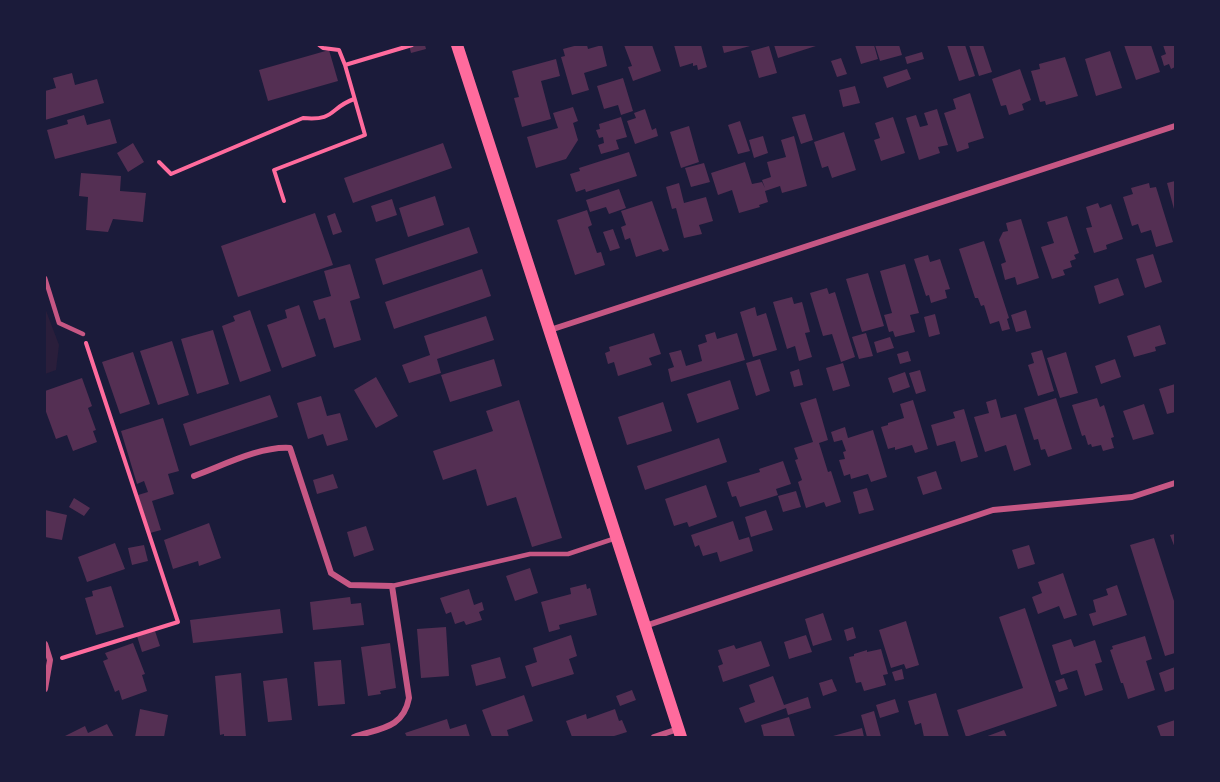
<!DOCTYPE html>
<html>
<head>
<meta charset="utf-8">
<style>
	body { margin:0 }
	#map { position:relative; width:1220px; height:782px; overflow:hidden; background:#1b1b3a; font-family:"Roboto Condensed",sans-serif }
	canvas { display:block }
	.frame { position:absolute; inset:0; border:46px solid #1b1b3a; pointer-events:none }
</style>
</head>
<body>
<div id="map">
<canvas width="1220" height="782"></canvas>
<div class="frame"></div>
</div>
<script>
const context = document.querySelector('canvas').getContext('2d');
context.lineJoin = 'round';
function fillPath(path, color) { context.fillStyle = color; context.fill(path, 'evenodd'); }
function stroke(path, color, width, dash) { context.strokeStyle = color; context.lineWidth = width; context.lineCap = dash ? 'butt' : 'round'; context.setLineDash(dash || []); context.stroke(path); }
const green = new Path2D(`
	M45,308l14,37 -3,25 -11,4z`);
const building = new Path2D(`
	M409,45h16l1,4 -15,4z
	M578,45h9l1,4 14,-4 5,21 -23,7 5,17 -17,5 -11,-38 4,-1 -2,-7z
	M624,45h28l9,26 -28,10 -5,-14 4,-1z
	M674,45h27l6,22 -9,3 -1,-5 -4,1v-3l-13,4z
	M722,45h28v1l-26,7z
	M774,45h45l-41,13z
	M855,45h19l4,14 -17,5z
	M875,45h24l3,10 -22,6z
	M947,45h18l10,31 -16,5z
	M969,45h14l9,27 -13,4z
	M1124,45h27l9,27 -24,8z
	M1163,45h12v22l-4,2 -2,-5 -5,2 -3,-10 5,-2z
	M769,46l8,27 -18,5 -8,-27z
	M329,50l9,31 -70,20 -9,-31z
	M1110,51l12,37 -26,8 -11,-37z
	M922,52l2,7 -17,5 -2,-7z
	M1065,57l13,39 -32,9 -1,-4 -5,1 -9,-31 9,-2 -1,-5z
	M841,58l6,16 -10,3 -6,-16z
	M556,59l4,17 -19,5 10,38 -29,8 -8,-29 5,-1 -7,-26z
	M907,69l4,10 -24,9 -4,-11z
	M1020,69l11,31 -9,4 2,6 -15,5 -3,-10 -5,1 -9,-27z
	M72,73l3,12 22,-6 7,24 -59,17v-29l11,-3 -3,-10z
	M623,78l10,33 -12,4 -3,-10 -14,4 -7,-23z
	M855,86l5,17 -17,4 -4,-17z
	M970,93l14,45 -16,5 1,5 -12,4 -13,-39 12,-4 -3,-10z
	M573,107l5,14 -5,2 5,17 -12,19 -30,9 -9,-31 31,-9 -5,-15z
	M645,109l7,21 4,-2 2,8 -23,8 -8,-23 9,-3 -2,-5z
	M937,109l11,36 -10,2 2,6 -21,7 -13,-42 10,-3 4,12 8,-2 -4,-12z
	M805,114l8,26 -12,4 -9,-27z
	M84,115l3,10 23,-6 7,24 -62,16 -8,-29 21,-6 -1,-4z
	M621,117l6,20 -11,3 3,9 -18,5 -3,-9 6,-2 -1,-6 -4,1 -3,-8 4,-1 -1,-5z
	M893,117l12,36 -24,8 -7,-21 6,-2 -5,-15z
	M740,121l10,30 -12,3 -10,-29z
	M689,126l10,36 -18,6 -11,-36z
	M844,132l12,38 -24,8 -4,-12 -6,2 -8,-26z
	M763,136l5,17 -14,5 -5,-18z
	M794,136l13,50 -25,7 -2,-7 -15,5 3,11 -9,3 1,2 -21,6 -7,-23 -14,5 -7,-22 34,-11 7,22 10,-2 3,6 -3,-8 9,-3 -4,-15 19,-5 -5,-17z
	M133,143l11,19 -16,10 -11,-19z
	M443,143l9,25 -99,35 -9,-25z
	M629,152l8,24 -51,16 -1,-3 -9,3 -6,-18 10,-3 -1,-3z
	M704,163l6,19 -19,5 -6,-19z
	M81,173l40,3 -1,15 26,2 -3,29 -30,-3 -5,13 -22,-2 2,-33 -9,-1z
	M1175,181v27l-1,1 -7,-26z
	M679,183l5,20 22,-6 7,24 -14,4 3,9 -18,4 -8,-30 -4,1 -6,-22z
	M1149,183l1,5 6,-1 17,55 -17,5 -5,-17 -10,3 -3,-9 -6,2 -9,-29 10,-3 -2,-6z
	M619,189l7,19 -17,6 -3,-7 -16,5 -4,-12z
	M435,196l9,29 -36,12 -9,-29z
	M392,199l5,16 -21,7 -5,-16z
	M652,201l17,49 -6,2 -2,-3 -25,8 -6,-19 -5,2 -4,-13 5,-2 -5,-14z
	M1098,203l2,5 11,-4 12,35 -17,6 1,4 -13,4 -8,-25 6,-1 -6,-20z
	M587,210l5,15 -4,2 9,26 4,-1 4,13 -30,10 -18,-55z
	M315,213l18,52 -95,32 -17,-51z
	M335,213l7,19 -9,3 -6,-19z
	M1067,216l12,37 -5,2 2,4 -6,2 2,6 -9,3 2,5 -13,4 -11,-32 13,-4 -7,-21z
	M1021,219l18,59 -22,7 -2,-8 -10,3 -4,-16 5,-2 -7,-22 4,-8 5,-1 -2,-8z
	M469,227l9,26 -95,32 -8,-26z
	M613,229l7,19 -10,3 -7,-19z
	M984,241l25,77 -2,1 3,10 -8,2 -3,-10 -9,3 -6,-19 -3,1 -3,-8h-3l-16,-49z
	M1153,254l9,28 -17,6 -9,-29z
	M928,255l2,7 10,-3 10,30 -5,1 2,8 -16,5 -2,-8 -3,1 -12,-37z
	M350,264l10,34 -10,3 11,39 -27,8 -9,-30 -6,2 -6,-19 18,-5 -7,-25z
	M905,264l14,49 -9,2 5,17 -20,5 -2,-6 -4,1 -5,-17 8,-2 -12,-42z
	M482,269l9,27 -97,33 -9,-27z
	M868,273l16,53 -22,6 -16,-53z
	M1118,278l6,17 -25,9 -5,-18z
	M827,288l2,6 6,-2 20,65 -14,5 -9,-28 -9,2 -13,-43z
	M792,297l2,7 8,-2 8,30 -5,1 7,24 -13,4 -4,-15 -8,3 -14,-47z
	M299,305l17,51 -34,12 -15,-43 20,-7 -2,-8z
	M755,307l2,9 9,-3 11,37 -24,7 -13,-45z
	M250,310l21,61 -31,11 -18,-56 13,-5 -2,-5z
	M1026,310l5,18 -15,4 -5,-17z
	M935,314l5,20 -11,3 -5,-20z
	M486,316l8,24 -57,19 4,14 -32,10 -7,-18 28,-10 -6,-19z
	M1160,325l6,19 -11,3 1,4 -22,6 -7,-21z
	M213,330l16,54 -32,10 -16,-55z
	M715,332l2,7 20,-6 8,27 -74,22 -3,-13 6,-2 -5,-14 12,-3 5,16 16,-5 -4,-16 9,-3 -2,-7z
	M654,333l7,21 -12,4 3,7 -34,11 -4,-14 -6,2 -3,-11 5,-2 -1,-4z
	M866,333l7,23 -14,3 -7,-22z
	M890,337l4,11 -17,5 -3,-11z
	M172,341l17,54 -31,10 -18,-54z
	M1042,350l12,41 -16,5 -10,-31 6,-2 -3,-10z
	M908,351l3,10 -11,3 -3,-10z
	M133,352l17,52 -30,10 -18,-52z
	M1066,352l12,41 -18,5 -13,-40z
	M494,359l8,27 -52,16 -9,-27z
	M760,359l10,32 -14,5 -10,-33z
	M1115,359l6,18 -20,7 -6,-18z
	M843,363l7,23 -17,5 -7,-23z
	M799,369l4,16 -9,2 -4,-15z
	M920,370l6,21 -10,3 -7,-21z
	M905,372l5,15 -17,6 -5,-15z
	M376,377l22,39 -22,12 -22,-38z
	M82,378l10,28 -4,2 8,22 -3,1 4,11 -24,9 -6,-16 -11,4 -11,-30v-18z
	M730,380l9,29 -42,14 -10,-29z
	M1175,384v28l-8,2 -8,-25z
	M270,395l8,22 -88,29 -7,-22z
	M321,396l6,20 13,-3 8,27 -21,6 -4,-12 -15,5 -11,-36z
	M816,398l12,42 -9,3 9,29 3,-1 10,31 -15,5 -2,-5 -18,6 -8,-26 4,-2 -7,-20 3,-1 -4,-11 19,-6 -13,-39z
	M1056,398l16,51 -24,8 -3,-8 -4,1 -3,-11 -4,1 -10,-32z
	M1097,398l3,9 4,-2 10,32 -3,1 3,10 -11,3 -2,-6 -9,2 -1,-3 -3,1 -3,-10 -3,1 -10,-31z
	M996,399l5,19 15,-4 15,51 -17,6 -8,-26 -21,7 -11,-35 15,-4 -3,-11z
	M519,400l43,138 -30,9 -16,-50 -29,9 -11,-37 -33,11 -10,-29 60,-20 -7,-20z
	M913,400l15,49 -13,4 -3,-8 -17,5v-3l-7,2 -7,-22 7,-2v-2l16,-5 -4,-14z
	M663,402l9,29 -45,14 -9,-28z
	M1144,404l10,30 -21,6 -10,-29z
	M964,409l14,48 -17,5 -6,-21 -18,5 -6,-21 24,-7 -2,-6z
	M163,418l16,53 -11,3 6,20 -22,7 9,29 -11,3 -12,-38 10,-3 -4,-11 -7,3 -16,-53z
	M845,427l3,11 25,-8 14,47 -16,5 -3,-8 -17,5 -1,-5 -6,2 -5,-16 6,-1 -2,-7 3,-1 -4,-11 -8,2 -3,-10z
	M719,438l8,24 -82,28 -8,-24z
	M783,461l8,23 -15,5 2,6 -38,12 -4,-11 -4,1 -5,-15 33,-10 -1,-3z
	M936,471l6,18 -19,6 -6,-18z
	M333,474l5,14 -21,6 -4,-14z
	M706,485l11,32 -28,10 -2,-5 -13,4 -9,-27z
	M867,488l7,22 -15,4 -6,-22z
	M796,491l5,16 -18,5 -5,-16z
	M74,498l16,10 -6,8 -15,-9z
	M45,510l22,5 -5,25 -17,-3z
	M766,510l7,20 -22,7 -6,-20z
	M733,521l6,19 10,-3 4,14 -33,11 -3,-10 -14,4 -4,-11 -4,2 -4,-12z
	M209,523l12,35 -22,8 -1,-5 -25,8 -9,-29z
	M366,526l8,24 -20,7 -7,-25z
	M1175,534v14l-5,-13z
	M1154,538l21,66v49l-10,3 -35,-111z
	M115,543l10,26 -38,13 -9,-25z
	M144,545l4,16 -16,4 -4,-17z
	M1029,545l6,19 -17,5 -6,-19z
	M530,568l8,25 -23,8 -9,-25z
	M1063,573l14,42 -13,4 -5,-13 -21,8 -6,-17 10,-4 -4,-11z
	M586,584l1,5 3,-1 7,27 -38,10 1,4 -11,3 -8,-30 30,-8 -1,-6z
	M1117,585l10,30 -34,11 -4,-12 7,-2 -3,-12 15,-5 -2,-6z
	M111,586l13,41 -28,8 -11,-37 8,-2 -1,-5z
	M469,589l5,16 8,-3 2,8 -5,2 3,8 -16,5 -2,-4 -9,3 -4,-12 -5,2 -6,-16z
	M350,597l1,7 10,-1 3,22 -51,5 -3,-28z
	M1025,608l32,98 -91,31 -9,-27 66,-22 -24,-71z
	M280,609l3,24 -90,10 -3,-23z
	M823,613l9,27 -19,6 -8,-27z
	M906,621l13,44 -13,4 -2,-5 -13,4 -12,-38z
	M446,627l3,49 -28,2 -4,-49z
	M853,627l3,11 -9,3 -3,-11z
	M155,631l5,15 -18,6 -5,-16z
	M571,635l6,21 -8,3 5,15 -42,13 -7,-21 12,-4 -4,-14z
	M806,635l6,17 -23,7 -5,-17z
	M1145,636l7,23 -6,2 9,29 -27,9 -5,-16h-2l-11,-33 3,-1 -1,-3z
	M1071,639l3,8 21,-7 7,22 -7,2 8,26 -18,6 -8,-26 -16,5 -9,-30z
	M761,641l9,25 -47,16 -5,-16 5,-2 -5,-14 16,-5 2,4z
	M133,643l12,31 -3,1 5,16 -25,9 -3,-10 -4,2 -12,-31 5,-2 -3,-6z
	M390,643l6,45 -16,3 1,3 -13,2 -7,-49z
	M881,649l7,25 -5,1 3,10 -22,6 -3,-9 -5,1 -7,-26 5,-1v-2l13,-4v2z
	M500,657l6,21 -30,8 -5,-21z
	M341,660l4,44 -27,2 -4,-44z
	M1175,667v22l-10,3 -6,-19z
	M902,669l2,10 -9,2 -3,-9z
	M241,673l5,64h-22v-3l-4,1 -5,-59z
	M773,676l11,29 24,-8 3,11 -23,7 -2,-7 -41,15 -6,-15 16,-6 -6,-17z
	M287,678l5,42 -24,2 -5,-41z
	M1064,678l4,11 -9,3 -4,-11z
	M832,679l5,12 -14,5 -4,-13z
	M632,690l4,10 -16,6 -4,-10z
	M936,693l13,44h-25l-3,-14 -6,2 -7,-24z
	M524,695l9,26 -26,9 2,7h-17l-10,-27z
	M895,699l4,13 -19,6 -4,-13z
	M140,709l28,6 -4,22h-29z
	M615,709l4,12 3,-1 5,12 -16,5h-39l-6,-16 20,-7 1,5z
	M874,711l7,26h-14l-6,-22z
	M789,717l6,20h-31l-3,-12z
	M447,719l3,10 16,-5 4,13h-63l-2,-4z
	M1175,720v17h-14l-4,-11z
	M107,724l7,13h-51l22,-11 3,7z
	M862,728l2,9h-31v-1z
	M1004,730l3,7h-22z`);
const path = new Path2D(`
	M319,45l4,3 16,2 6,15 67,-20
	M159,162l12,12 132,-56c33,3 26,-10 51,-19
	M284,201l-10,-31 91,-35 -20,-70
	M62,658l116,-36 -92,-279`);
const service = new Path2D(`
	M45,278l14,45 24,11
	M392,586l138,-32h38l48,-16`);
const minor = new Path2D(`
	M550,330l625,-204
	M194,476c28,-10 66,-30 96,-28l41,125 19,12 42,1 17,112c-6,31 -29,30 -55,39
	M645,626l348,-116 139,-13 43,-14
	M45,644l5,16 -5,29
	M654,737l24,-8`);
const secondary = new Path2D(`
	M457,45l224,692`);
fillPath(green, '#2a1e3b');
fillPath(building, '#542f53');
stroke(path, '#ff6b9d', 4);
stroke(service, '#c65784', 4.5);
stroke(minor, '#c65784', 6);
stroke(secondary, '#ff6b9d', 12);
</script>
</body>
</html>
